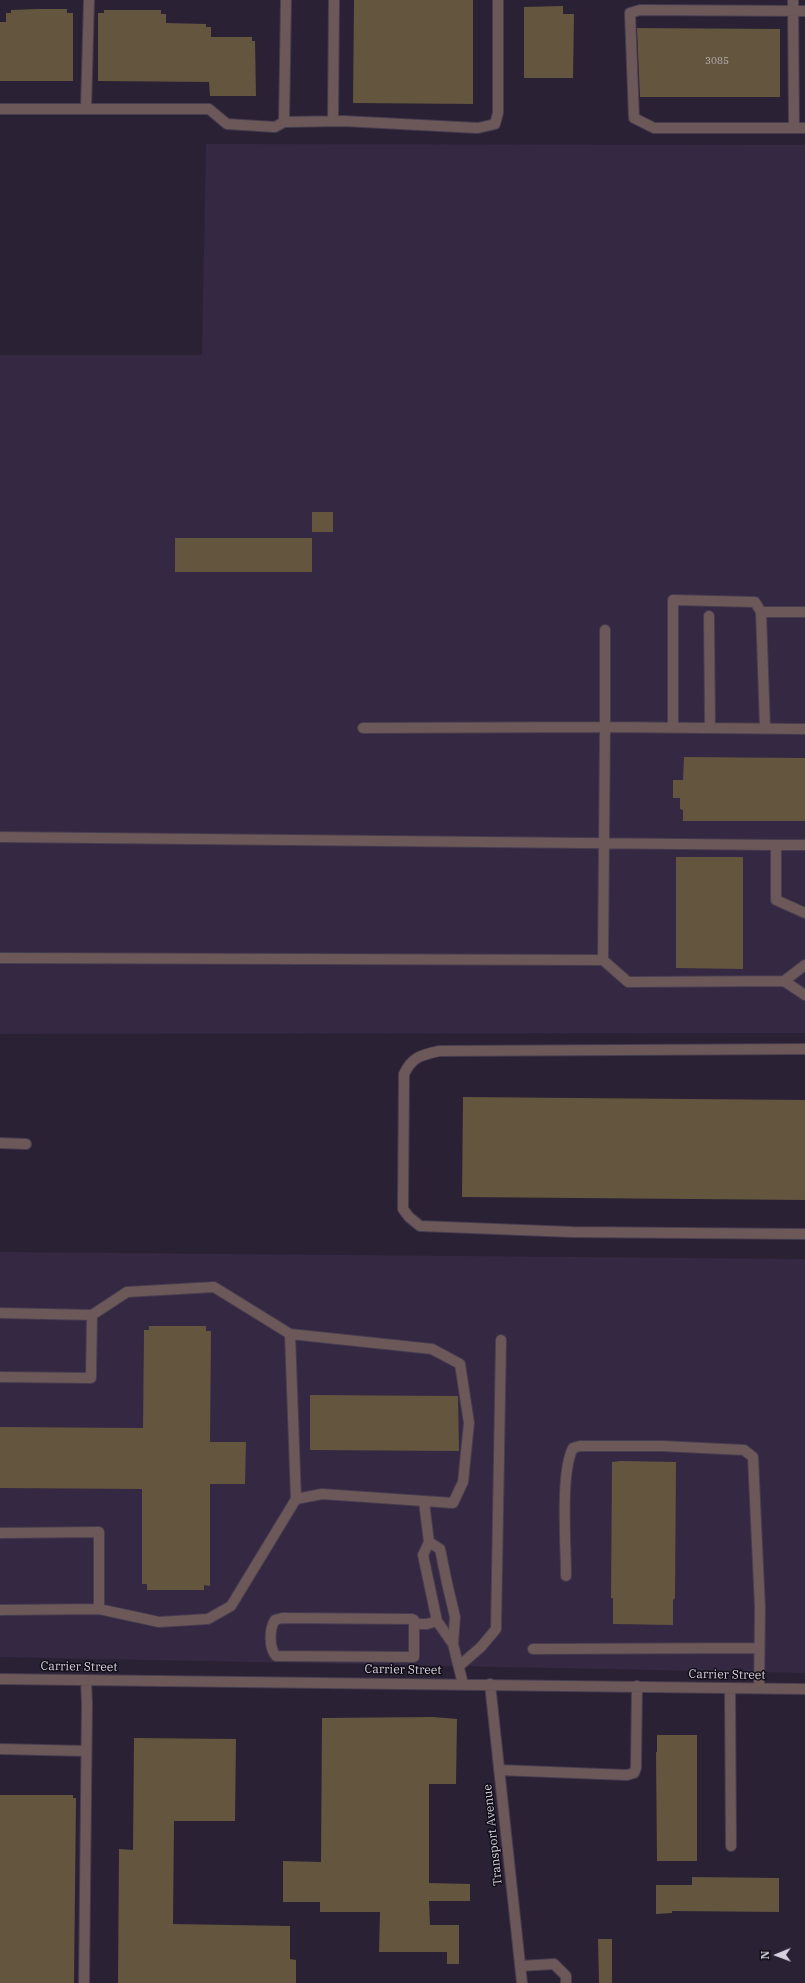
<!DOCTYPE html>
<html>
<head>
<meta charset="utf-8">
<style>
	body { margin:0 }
	#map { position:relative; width:805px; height:1983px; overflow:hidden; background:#2b2135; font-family:"IBM Plex Serif",serif }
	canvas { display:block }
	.north { position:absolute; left:757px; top:1935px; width:40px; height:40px; -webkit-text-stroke:3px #110d16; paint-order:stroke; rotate:269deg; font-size:11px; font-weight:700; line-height:16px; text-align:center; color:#d6cfdd }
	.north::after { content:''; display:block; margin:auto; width:14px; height:18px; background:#d6cfdd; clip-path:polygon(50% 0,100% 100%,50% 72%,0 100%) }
</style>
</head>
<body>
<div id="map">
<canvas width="805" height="1983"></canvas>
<div class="north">N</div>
</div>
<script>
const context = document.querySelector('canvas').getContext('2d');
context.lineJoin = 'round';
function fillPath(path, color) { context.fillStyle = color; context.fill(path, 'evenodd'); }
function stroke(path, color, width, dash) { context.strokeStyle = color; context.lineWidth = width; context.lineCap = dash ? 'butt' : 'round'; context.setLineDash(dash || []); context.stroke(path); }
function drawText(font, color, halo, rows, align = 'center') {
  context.font = font + ' "IBM Plex Serif",serif'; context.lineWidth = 3; context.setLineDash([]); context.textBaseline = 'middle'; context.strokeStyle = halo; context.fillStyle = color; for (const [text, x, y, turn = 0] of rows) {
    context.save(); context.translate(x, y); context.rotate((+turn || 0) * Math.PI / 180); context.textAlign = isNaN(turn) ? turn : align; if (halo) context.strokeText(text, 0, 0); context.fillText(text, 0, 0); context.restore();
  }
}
const built = new Path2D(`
	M206,144l599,1v888l-805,1v-679h202z
	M0,1252l805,7v414l-805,-16z`);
const building = new Path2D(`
	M354,0h119v104l-120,-1z
	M563,6v8h11l-1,64h-49v-71z
	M38,9h29v4h6v68h-73v-59h6v-9h5v-3z
	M104,10h57v4h5v9l40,1v3h5v10h41v4h3l1,55h-46l-1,-14 -111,-1v-68h6z
	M637,28l143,1v68h-140z
	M312,512h21v20h-21z
	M175,538h137v34h-137z
	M684,757l121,1v63h-122v-11l-3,-1v-11h-7v-18h10z
	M676,857h67v112l-67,-1z
	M463,1097l342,3v100l-343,-3z
	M149,1326h57v5h5l-1,111h36l-1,42h-35v102l-6,-1v5h-57v-6h-5v-95l-142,-1v-61l143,1 1,-98h5z
	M310,1395l148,1 1,55 -149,-1z
	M621,1461l55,1 -1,136 -2,2v25l-60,-1v-26h-2l1,-136z
	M433,1717l24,2 -1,65h-27v99l41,1v17h-41l1,24h29v39h-12v-12h-68l1,-40h-60v-10h-37v-41l38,1 1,-144z
	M657,1735h40v126h-40l-1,-109h1z
	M134,1738l102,1 -1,82h-61l-1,103 117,2v33l6,1v23h-178l1,-134 14,1z
	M0,1795h73v3h3l-2,185h-74z
	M692,1877l87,1v34l-107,-1v2l-16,1v-29h36z
	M598,1939h14v44h-13z`);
const minor = new Path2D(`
	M793,0l1,128
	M805,11l-165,-1 -10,3 4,105 20,10h151
	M0,109h209l18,15 48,3 9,-5 2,-122
	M86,109l3,-109
	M333,121l1,-121
	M284,122l59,-1 135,7 17,-4 3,-11v-113
	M761,612h44
	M709,616l1,112
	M605,630v97l200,2
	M673,728v-128l82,2 6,10 4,116
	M0,837l776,8v55l29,13
	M776,845h29
	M0,958l603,2 2,-233 -242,1
	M603,960l25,22 156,-1 21,-16
	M784,981l21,14
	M805,1049l-366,2c-18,4 -27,6 -35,23l-1,135 6,8 11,9 152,6 233,2
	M0,1143l26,1
	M0,1313l92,2 35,-23 87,-5 76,47 142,15 28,15 9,59 -6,59 -10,21 -131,-9 -26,5 -65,107 -23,13 -49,3 -60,-13 -99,1
	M290,1334l6,165
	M0,1377l91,1 1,-63
	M424,1502l5,40 -6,13 14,66 16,23 10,40
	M0,1533l99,-1v77
	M429,1542l11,7 7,34 8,34 -2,27
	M566,1576c0,-32 -6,-103 7,-128l7,-2h82l82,4 9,7 7,151 -1,80
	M282,1618l130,1 2,1v37l-138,-1c-7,-8 -7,-27 -1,-36z
	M414,1624h13l10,-3
	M533,1649l226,-1
	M459,1666l22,-19 15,-18 5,-289
	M0,1679l805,10
	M490,1684l32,299
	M730,1688l1,158
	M0,1749l86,2
	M499,1770l128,5 7,-2 2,-5 1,-82
	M520,1966l34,-2 12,12v7
	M84,1983l3,-279 -1,-24`);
const numberNames = [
	["3085",717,61]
];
const streetNames = [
	["Carrier Street",79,1667,1],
	["Carrier Street",403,1670,1],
	["Carrier Street",727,1675,1],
	["Transport Avenue",493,1835,-96]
];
fillPath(built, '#352842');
fillPath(building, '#63553e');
stroke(minor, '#463d50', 12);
stroke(minor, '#6c5858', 10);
drawText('10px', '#b9b0b5', null, numberNames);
drawText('12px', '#d6cfdd', '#110d16', streetNames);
</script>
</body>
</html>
